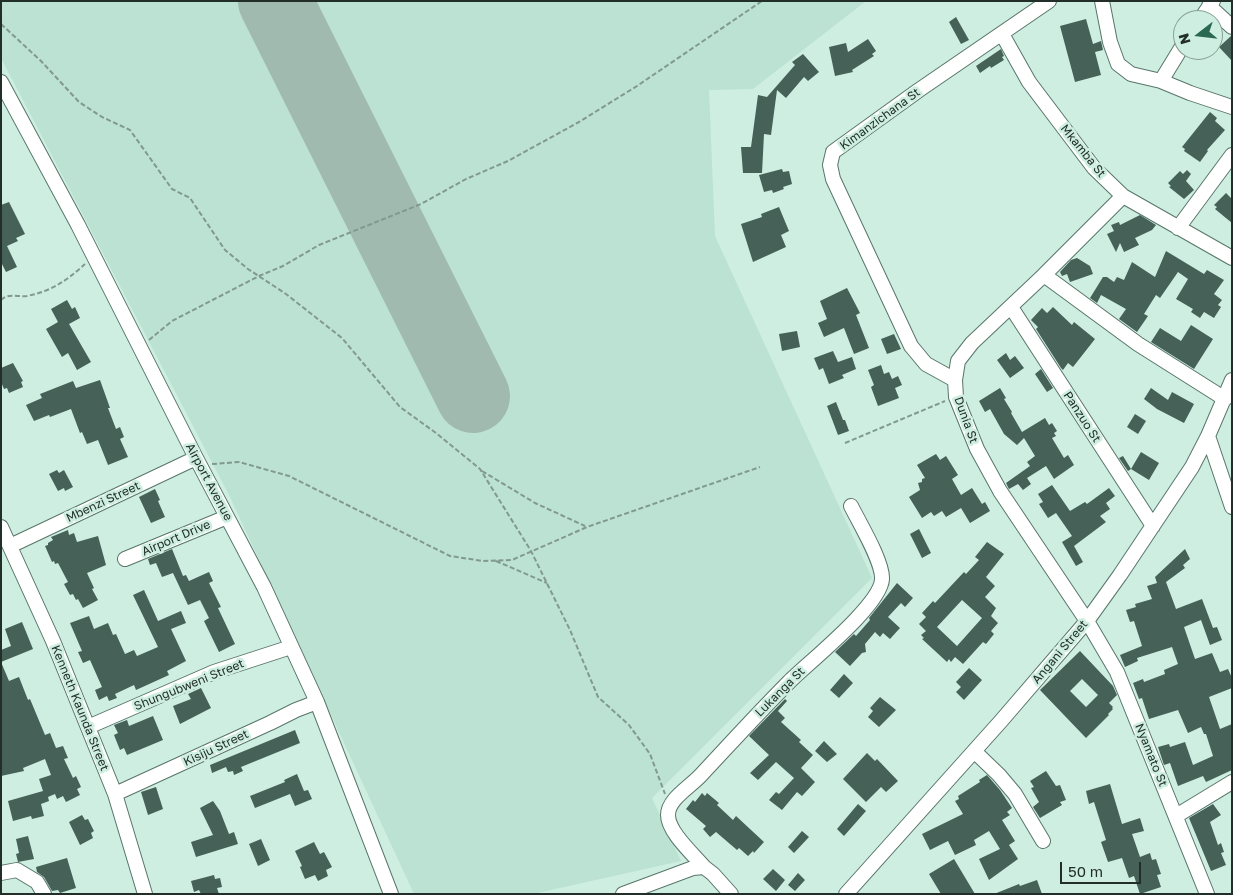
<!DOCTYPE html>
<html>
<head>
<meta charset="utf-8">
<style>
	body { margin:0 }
	#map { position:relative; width:1233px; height:895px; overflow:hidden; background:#ceeee1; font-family:"Golos Text",sans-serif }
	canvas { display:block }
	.frame { position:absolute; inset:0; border:2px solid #222e29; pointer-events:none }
	.north { position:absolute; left:1173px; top:10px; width:50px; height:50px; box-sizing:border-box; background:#ceeee1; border:1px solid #89a197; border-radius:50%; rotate:254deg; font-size:14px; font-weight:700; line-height:20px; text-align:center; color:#222e29 }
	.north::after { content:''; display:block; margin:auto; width:18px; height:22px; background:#2b6955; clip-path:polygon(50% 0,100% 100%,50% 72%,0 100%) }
	.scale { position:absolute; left:1060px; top:862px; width:81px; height:22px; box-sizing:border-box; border:2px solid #222e29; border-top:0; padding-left:6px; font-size:15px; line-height:18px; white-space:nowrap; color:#222e29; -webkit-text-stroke:4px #ceeee1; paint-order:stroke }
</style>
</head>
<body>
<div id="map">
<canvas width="1233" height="895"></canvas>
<div class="frame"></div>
<div class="north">N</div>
<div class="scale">50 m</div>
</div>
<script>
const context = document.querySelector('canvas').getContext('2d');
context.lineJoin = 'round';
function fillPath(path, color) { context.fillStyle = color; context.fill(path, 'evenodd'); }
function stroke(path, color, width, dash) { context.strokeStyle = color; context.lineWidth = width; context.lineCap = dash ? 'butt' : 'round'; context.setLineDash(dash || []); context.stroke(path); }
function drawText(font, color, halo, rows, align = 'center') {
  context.font = font + ' "Golos Text",sans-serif'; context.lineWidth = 5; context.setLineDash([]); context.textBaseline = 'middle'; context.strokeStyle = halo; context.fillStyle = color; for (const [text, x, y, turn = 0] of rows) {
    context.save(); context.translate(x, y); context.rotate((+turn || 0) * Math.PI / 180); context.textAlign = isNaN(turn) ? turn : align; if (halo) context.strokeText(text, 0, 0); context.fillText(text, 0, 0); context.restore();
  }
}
const built = new Path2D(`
	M1,1h865l-113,88 -44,1 6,146 157,342 -220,220 29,63 -148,33h-119l-185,-399 -228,-437z`);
const runway = new Path2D(`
	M275,1l198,395`);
const building = new Path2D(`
	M956,17l13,23 -8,4 -12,-22z
	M1086,19l7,25 8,-3 2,9 -8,2 6,23 -26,7 -15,-56z
	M1231,36h1v25l-13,-14z
	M868,39l8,12 -4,3 2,2 -22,14 1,2 -18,4 -6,-29 17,-4 2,9z
	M1001,49l3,7 -2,1 2,3 -13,8 -1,-2 -10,7 -4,-7z
	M803,54l16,18 -11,9 -4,-4 -18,21 -9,-8 -6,45 -7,-1 -2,39h-19l-2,-26h10l7,-52 9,2 28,-32 -3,-3z
	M1210,112l7,6 -2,3 10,9 -18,20 1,1 -8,11 -16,-11 1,-2 -3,-2z
	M782,169l1,3 6,-1 3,13 -9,3 1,2 -11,4 -1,-3 -8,2 -5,-17z
	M1187,170l4,4 -5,7 8,9 -10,9 -15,-12 2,-1 -3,-3 12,-12 3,3z
	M1226,193l6,6v24l-17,-14 2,-2 -3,-2z
	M9,202l16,32 -9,4 2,3 -11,5 10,21 -11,5 -5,-10v-57z
	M779,207l10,24 -8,4 5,12 -33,15 -12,-38 21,-7 -1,-3z
	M1140,215l16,10 -4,5 -17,8 4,7 -15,7 -4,-9 -4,9 -9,-18 7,-3 -3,-6 8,-3 1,3z
	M1166,251l38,23 3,-4 17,10 -10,14 8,6 -4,5 3,2 -7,11 -10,-6 -4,6 -9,-6 2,-3 -17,-10 12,-20 -10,-7 -18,26 -4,-3 -12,19 4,2 -11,16 -18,-13 7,-10 -25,-14 -4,8 -7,-5 13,-21h4l7,5 3,-5 7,3 8,-18 23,15z
	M1077,258l13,8 3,8 -23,8 -3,-8 -5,2 -2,-4 11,-12z
	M847,288l13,25 -4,2 13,33 -15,6 -10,-26 -20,9 -6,-14 9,-4 -7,-18z
	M67,300l5,9 3,-2 5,11 -11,6 22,38 -14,8 -9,-17 -6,4 -16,-28 12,-7 -7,-13z
	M1053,307l19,18 2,-3 21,17 -22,28 -5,-4 -5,7 -2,-2 -25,-39 2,-2 -7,-7 11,-12 5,5z
	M1191,325l22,14 -19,30 -43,-27 9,-14 21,13z
	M797,331l3,16 -18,4 -3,-17z
	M894,334l7,15 -14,5 -6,-15z
	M833,351l5,11 14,-5 4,12 -14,6 2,3 -15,6 -6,-16 -4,2 -5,-12z
	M1006,353l4,7 5,-4 9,12 -14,10 -13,-18z
	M13,363l10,18 -2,1 2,5 -14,6 -2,-5 -3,1 -3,-7v-14z
	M881,365l3,9 5,-2 3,7 6,-3 4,9 -7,3 4,10 -21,8 -7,-19 3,-2 -6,-15z
	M1041,369l12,19 -6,4 -12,-18z
	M100,380l10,28h-2l8,21 4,-2 4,10 -4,2 8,18 -20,8 -10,-25 -11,4 -5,-12 -2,1 -9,-24 -21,8 -1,-2 -15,6 -8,-16 16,-7 -2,-4 33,-13 3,7z
	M1000,388l6,10 -2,1 8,13 -1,1 11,19 23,-14 4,7 3,-2 5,8 -3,2 2,3 -4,2 12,20 4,-3 6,10 -20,14 -8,-13 -19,12 4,6 -8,6 -5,-6 -9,5 -3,-6 24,-17 -3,-4 8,-6 -11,-18 -7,7 -13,-11 -14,-25 -5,3 -6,-11z
	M1151,388l17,12 4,-8 22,12 -10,19 -27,-14 -13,-10z
	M836,402l7,18h2l4,11 -11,4 -11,-29z
	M1135,414l11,7 -8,13 -11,-7z
	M1141,452l18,11 -10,17 -18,-11 -3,2 -9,-13 4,-2 8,13z
	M936,454l4,6 6,-4 12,19 -6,4 9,16 11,-7 10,16 3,-2 5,9 -20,12 -9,-15 -15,9 -4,-6 -8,5 -3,-4 -9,6 -13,-21 11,-7 -2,-7 4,-1v-3l3,-1 -8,-13z
	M57,470l2,3 5,-3 9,17 -8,4 -1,-3 -6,3 -9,-17z
	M1052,485l18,26 15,-9 2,2 22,-16 6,8 -9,7 4,6 -10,7 6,6 -32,24 9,16 -7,4 -14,-24 10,-6 -16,-23 -8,5 -9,-14 4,-2 -5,-8z
	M155,489l5,11 -2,1 7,16 -14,6 -12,-26z
	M919,529l12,24 -9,5 -12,-24z
	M68,530l1,5 5,-2 3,9 21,-6 8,29 -19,8 7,15 -2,1 6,11 -15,8 -5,-9 -2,1 -3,-6 -3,1 -6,-11 4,-2 -10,-19 -3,1 -1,-3 -2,1 -7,-16 3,-1v-2l5,-3 -2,-3z
	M987,542l17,12 -18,23 9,9 -10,11 11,11 -5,8 7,7 -7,8 3,3 -8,10 -3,-2 -20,22 -8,-7 -4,5 -2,-3 -2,3 -25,-23 2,-1 -3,-3 5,-4 -7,-7 7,-7 -4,-4 11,-12 2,2 29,-31 2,2 13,-14 -4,-3zM962,600l20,18 -25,28 -20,-19z
	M172,549l11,27 3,-1 3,6 20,-9 4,9 -4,2 12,24 -3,1 17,36 -16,8 -15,-31 5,-3 -9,-18 -12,5 -15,-32 -11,4 -6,-14 -6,2 -2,-6z
	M1185,549l5,10 -7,6 2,3 -19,14 10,27 26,-10 11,29 4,-1 5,13 -12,5 -9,-25 -17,7 11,32 17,-6 8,19 8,-3 4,9v10l-23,9 11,32 12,-5v46l-26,12 -3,-6 -25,10 -8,-23 -6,2 -6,-18 11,-3 1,3 15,-5 8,23 20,-9 -7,-22h-2l-3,-7 -13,6 -10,-23 -29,9 -7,-21 -3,1 -6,-16 10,-4 1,3 21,-8 -1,-4 14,-6 -6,-17 -35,11 1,3 -13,6 -5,-12 22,-9 -8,-25 -4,1 -4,-12 10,-3 -1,-3 17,-5 -5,-13 10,-3 -2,-6z
	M897,583l16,15 -8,9 -4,-4 -13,14 12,11 -10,11 -7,-6 -3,4 -5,-5 -10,12 1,8 -4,1 -12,13 -15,-14 19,-18 2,2 14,-16 -1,-2z
	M144,590l14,31 23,-10 5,12 -15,6 15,32 -19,10 2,4 -33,15 -2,-5 -19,9 2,4 -8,3 -2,-5 -8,4 -4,-10 7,-3 -12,-27 -7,3 -5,-11 4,-1 -12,-28 19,-7 5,13 14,-6 5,12 3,-1 9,20 9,-4 3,6 21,-9 -25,-52z
	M22,622l11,27 -32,13v-12l10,-4 -6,-17z
	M1080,651l33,35 4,9 -8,8 4,4 -1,1 1,1 -5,5 1,1 -23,23 -46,-48zM1082,679l16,16 -12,12 -16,-16z
	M1,662l8,19 10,-4 9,23 2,-1 15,36 5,-2 6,15 7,-2 5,12 -4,1 9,19 3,-2 5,11 -4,2 3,6 -14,7 -3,-6 -6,3 -2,-5 -7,3 1,4 -8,3 3,12 -12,3 -1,-3 -18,5 -5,-20 35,-10 -4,-12 12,-4 -6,-16 -22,9 1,3 -23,5z
	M969,668l13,12 -18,20 -8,-8 5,-5 -5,-5z
	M844,674l9,9 -14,15 -9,-8z
	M201,688l10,20 -31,16 -7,-18 18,-7 -3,-5z
	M880,697l16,13 -17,17 -11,-10 5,-6 -3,-3z
	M785,699l2,2 -9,10 7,7 -4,4 20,18 -2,2 14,13 -12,13 14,14 -13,14 -5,-4 -15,18 -13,-10 7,-8 3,2 15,-16 -18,-16 -18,18 -8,-7 19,-18 -20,-19z
	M153,716l10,24 -36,15 -3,-7 -4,2 -6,-15 4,-2 -4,-8 13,-5 2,6z
	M295,730l5,13 -59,24 2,4 -9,4 -1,-4 -5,1 -2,-5 -14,6 -2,-8z
	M824,741l13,13 -10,8 -12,-11z
	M867,753l8,8 2,-2 21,22 -12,11 -5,-5 -15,15 -23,-23z
	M1046,771l10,15 4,-1 6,15 -6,2 2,3 -22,13 -7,-11 6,-5 -8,-14 3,-1 -4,-6z
	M297,774l7,17 4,-1 4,9 -17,7 -5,-12 -35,14 -5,-12 35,-14 -1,-2z
	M987,775l13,15 12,18 -5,4 3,3 -8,5 13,21 -6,4 9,14 -29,21 -10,-21 21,-10 -11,-18 -15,9 2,5 -21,10 -7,-14 -18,9 -8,-16 41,-20 -8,-13 4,-2 -1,-3 22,-14 -1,-2z
	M1110,784l12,40 18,-6 4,13 -12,3 8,23 10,-4 2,7 4,-1 5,15 -4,1 4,12 -21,7 -6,-18 -5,2 -7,-20 -14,4 -7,-20 5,-2 -12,-38 -5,2 -3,-13z
	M156,787l7,22 -15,6 -7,-23z
	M702,793l3,3 2,-3 12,10 -2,2 16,15 3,-4 28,26 -10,11 -1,-2 -5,5 -9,-8 -2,2 -21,-18 -6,5 -7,-8 3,-3 -20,-17 7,-9 2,2z
	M213,801l7,10 9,23 5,-2 4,12 -42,13 -5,-15 22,-7 -13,-27z
	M858,804l8,7 -22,25 -7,-7z
	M1213,804l8,11 -11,7 8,23 3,-2 3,9 -3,1 5,12 -15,6 -22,-53z
	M82,815l3,5 3,-1 6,12 -3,2 2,5 -13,7 -11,-23z
	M802,831l7,6 -15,16 -6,-6z
	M28,836l6,23 -16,3 -2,-8 3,-1 -3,-14z
	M261,839l9,21 -12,6 -9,-22z
	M314,842l6,12 4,-2 8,15 -6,3 2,6 -10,5 -3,-6 -10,4 -5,-12 2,-1 -7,-15z
	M67,858l9,30 -16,5 -2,-3 -6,1 -8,-14 -7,-5 -1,-5z
	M954,859l21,35h-34l-12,-20z
	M773,869l12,11 -9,11 -13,-12z
	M798,873l7,7 -10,11 -7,-6z
	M214,875l1,4 5,-1 2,9 -5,1 2,6h-18l-2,-4 -5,2 -3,-11z
	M1037,880l5,14h-48l25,-10 1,2z`);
const path = new Path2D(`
	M1,24l40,37 38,41 23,15 28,13 42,59 18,9 35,52 23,19 38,25 56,44 58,69 36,26 44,36 51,82 39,79 28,67 31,28 21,29 15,40
	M1,300c7,-7 16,-3 26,-4 25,-5 39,-15 58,-32
	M149,340l23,-19 87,-45 24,-10 36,-21 102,-41 45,-25 42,-18 71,-39 58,-36 125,-85
	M845,443l100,-42
	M212,464l27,-2 50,14 161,80 33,5 29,-1 75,-33 173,-60
	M482,471l53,32 50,23
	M496,561l51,22`);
const minor = new Path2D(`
	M1102,1l8,41 8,22 13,10 30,7 29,12 42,14
	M1209,6l23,21
	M1200,20l13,-19
	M1002,34l27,48 65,86 29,28 109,62
	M1161,81l22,-36
	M1,82l77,143 118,233 68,129 53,115 74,192
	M1123,196l-79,79 -72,68 -14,18 -3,19 1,17 21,52 23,42 87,130 30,51 90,222
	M1178,228l54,-73
	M1044,275l94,69 87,55
	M1011,307l142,219
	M955,380l-29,-16 -15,-18 -78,-167 -3,-14 3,-13 86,-62 130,-89
	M1208,436l24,71
	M1,527l52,114 62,153 30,100
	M10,546l186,-88
	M125,559l102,-42
	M88,727l126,-55 77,-25
	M974,751l25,24 16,19 28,47
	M115,794l155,-71 26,-13 21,-8
	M1176,816l56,-34
	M704,867c-11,-13 -36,-35 -36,-52 0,-16 22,-28 33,-40 29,-31 58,-63 88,-93 20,-20 92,-77 93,-103 1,-17 -22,-55 -31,-73
	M1,873l16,-3 20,12 7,12
	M623,894l70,-26 11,-1 9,7 18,20
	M846,894l155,-173 86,-100 33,-46 72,-108 16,-31 24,-56`);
const streetNames = [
	["Kimanzichana St",880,119,-36],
	["Mkamba St",1083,151,51],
	["Panzuo St",1082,417,57],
	["Dunia St",966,420,70],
	["Airport Avenue",209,482,62],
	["Mbenzi Street",103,502,-25],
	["Airport Drive",176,538,-23],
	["Angani Street",1060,652,-50],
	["Shungubweni Street",189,685,-22],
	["Lukanga St",780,692,-45],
	["Kenneth Kaunda Street",80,708,68],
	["Kisiju Street",216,748,-25],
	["Nyamato St",1151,755,68]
];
fillPath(built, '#bbe2d3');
stroke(runway, '#a0baaf', 74);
fillPath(building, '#466157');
stroke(minor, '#58756a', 16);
stroke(path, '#82998f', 2, [5, 2.5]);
stroke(minor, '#fff', 14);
drawText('12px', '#222e29', '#ceeee1', streetNames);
</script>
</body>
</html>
